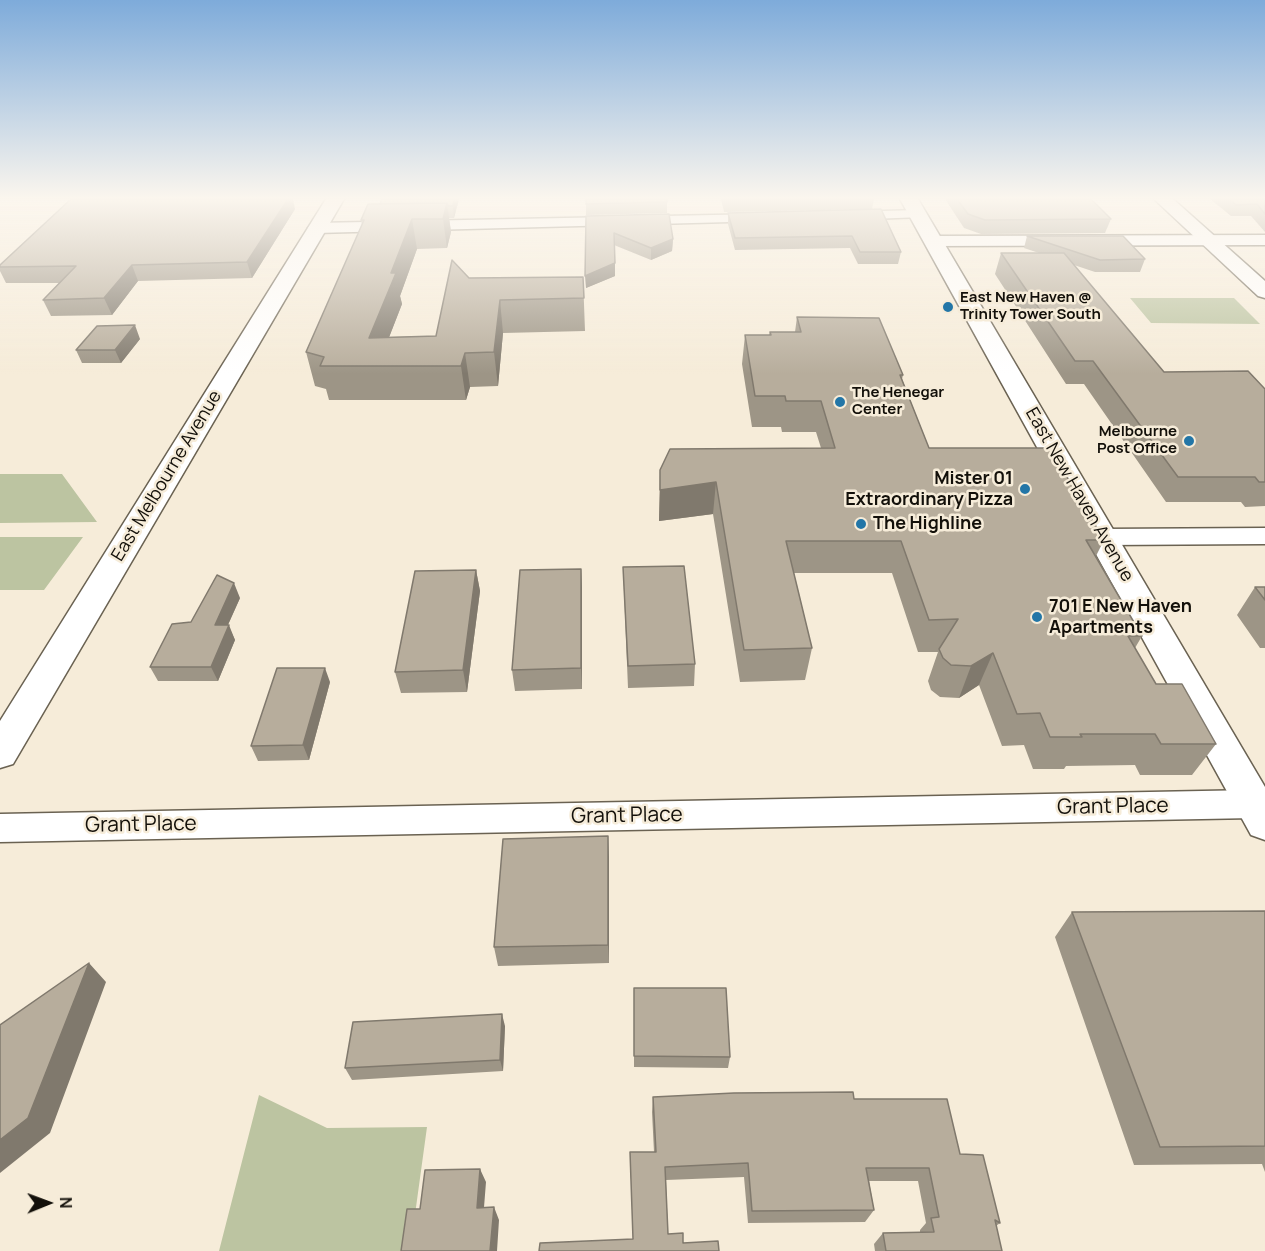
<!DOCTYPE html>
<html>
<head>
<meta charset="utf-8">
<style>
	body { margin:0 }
	#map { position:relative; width:1265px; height:1251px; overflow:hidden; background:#f6ecd9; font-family:Manrope,sans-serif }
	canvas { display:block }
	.north { position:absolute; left:18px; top:1173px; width:60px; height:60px; -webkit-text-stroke:4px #f6ecd9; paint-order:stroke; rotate:89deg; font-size:16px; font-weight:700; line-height:24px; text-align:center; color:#13100a }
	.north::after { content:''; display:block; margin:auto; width:21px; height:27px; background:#13100a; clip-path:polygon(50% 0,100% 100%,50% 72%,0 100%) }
</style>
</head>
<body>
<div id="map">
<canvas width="1265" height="1251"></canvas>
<div class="north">N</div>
</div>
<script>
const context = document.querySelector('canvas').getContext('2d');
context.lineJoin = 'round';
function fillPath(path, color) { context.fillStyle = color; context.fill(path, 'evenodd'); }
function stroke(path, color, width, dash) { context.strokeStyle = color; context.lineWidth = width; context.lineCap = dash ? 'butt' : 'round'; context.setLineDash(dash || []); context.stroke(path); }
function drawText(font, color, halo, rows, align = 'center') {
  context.font = font + ' Manrope,sans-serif'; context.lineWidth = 5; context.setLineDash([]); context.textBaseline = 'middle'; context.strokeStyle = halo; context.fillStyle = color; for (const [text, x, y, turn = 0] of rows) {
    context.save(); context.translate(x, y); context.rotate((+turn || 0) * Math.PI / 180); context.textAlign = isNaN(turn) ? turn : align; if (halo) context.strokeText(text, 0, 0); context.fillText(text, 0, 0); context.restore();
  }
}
const green = new Path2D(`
	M1130,298h104l26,26 -109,-1z
	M0,474h62l35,48 -97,1z
	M0,537h83l-39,53h-44z
	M259,1095l68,33 100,-1 -17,124h-191z`);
const minor = new Path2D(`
	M917,210l7,4 -2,3 -76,3 -7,-4 7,-4z
	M763,214l7,4 -2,3 -452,12 -8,-5 8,-5z
	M1265,235v10l-332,1 -8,-5 8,-5z
	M1265,528v16l-161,1 -9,-2 -3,-6 3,-6 9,-2z
	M1254,790l11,4v20l-11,4 -1254,24v-28z`);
const tertiary = new Path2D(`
	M326,199h18l-331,565 -13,4v-47z
	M900,199h18l347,588v53l-14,-5z`);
const primary = new Path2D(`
	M1154,199h19l92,82v17l-7,-2z`);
const wall = new Path2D(`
	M382,199h77l-5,19h-5l2,14 -4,16 -30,1 -17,47 2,8 -13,33 47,-1 33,-58 114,-1 2,54 -82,2 -5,53 -28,1 -4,13h-137l-3,-11 -11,-3 -9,-34 56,-127 -1,-5 19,-16z
	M586,199l81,3v11l-81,2z
	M721,199h153l-2,10 -148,3z
	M945,199h146l20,20 -6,14 -124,1 -17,-6z
	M1210,199h55v33l-14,-16h-20z
	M295,209l-43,69 -114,3 -26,34 -61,1 -8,-16 16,-17h-53l-6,-12v-6z
	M881,209l20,43 -3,12h-40l-8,-16 -115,2 -7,-26v-11z
	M586,216l87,23 -1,12 -21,9 -37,-15 1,31 -29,12z
	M1027,236l118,23 -5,13h-45l-21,-7 90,107 101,17v117l-20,1 -4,-5h-75l-82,-118h-18l-71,-110 6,-21h38l-15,-5z
	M797,317l106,58 -1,4 27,69 175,92 -8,16 46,80 -7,12 21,36 60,60 -24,31h-52l-5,-10 -69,1 -2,3h-31l-9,-24 -22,1 -23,-61 -20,13 -19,-1 -9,-7 -3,-9 10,-29h-20l-26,-79h-98l18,75 -7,32 -65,2 -27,-168 -54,7 1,-51 161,-22 -5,-16h-34l-1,-5h-29l-10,-63 3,-29h24l1,-3h25z
	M140,339l-19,24h-39l-6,-13z
	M623,567l72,97 -1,22 -66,2z
	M581,569l1,21v99l-67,2 -3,-21z
	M476,570l4,21 -13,101 -66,1 -6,-21z
	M1255,587h10v61h-5l-23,-33z
	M240,598l-12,27 7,15 -17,41h-60l-8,-14 41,-45z
	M330,682l-21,78 -51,1 -7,-15z
	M608,836l1,127 -111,3 -4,-19z
	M1265,911v261l-3,-8 -128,1 -79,-228 17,-25z
	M634,988l96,69 -2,11 -94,-1z
	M505,1026l-2,45 -151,9 -7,-12z
	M653,1097l201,2 106,55 40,69 -4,3 6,25h-127l-1,-7 9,-11 37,-1v-2l6,-7 -8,-42h-49l5,29 -9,12 -117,1 -4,-46 -78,3 2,54 15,9 -50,-4 -3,-87h24l-2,-40z`);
const shadedWall = new Path2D(`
	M288,199h5l2,10 -43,69 -5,-16z
	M454,199h5l-5,19 -1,-12z
	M447,203l4,29 -4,16 -4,-29z
	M412,219l5,30 -17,47 2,8 -24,62 -9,-28 22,-65z
	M673,239l-1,12 -21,9v-12z
	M615,263v13l-29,12 -1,-12z
	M132,265l6,16 -26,34 -8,-17z
	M500,300l3,33 -5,53 -4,-34z
	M135,325l5,14 -19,24 -6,-13z
	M465,353l5,34 -4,13 -5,-34z
	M716,482l-3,32 -54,7 1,-31z
	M581,569l1,21v99l-1,-21z
	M476,570l4,21 -13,101 -4,-22z
	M234,583l6,15 -19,42 -6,-15z
	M229,625l6,15 -17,41 -7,-14z
	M993,653l-14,32 -20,13 12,-32z
	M325,668l5,14 -21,78 -6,-15z
	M608,836l1,21v106l-1,-18z
	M89,963l17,19 -56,151 -50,40v-33z
	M502,1014l3,12 -2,45 -3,-11z
	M480,1169l6,13 -3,38 -6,-12z
	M494,1207l5,13 -2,31h-7z`);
const building = new Path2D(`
	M71,199h217l-41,63 -115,3 -28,33 -61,2 33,-34 -76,1v-2z
	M382,199h72l-1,7h-5l-1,-3 -67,1z
	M586,199h81v3l-81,2z
	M724,199h95l-94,2z
	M957,199h134l20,20 -126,1 -17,-6z
	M1229,199h36v15l-8,-10 -21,1z
	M447,203l-4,16h-31l-21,54h5l-27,65 67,-2 16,-76 17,18 114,-1 1,21 -84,2 -6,52 -29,1 -4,13h-141l4,-9 -18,-5 58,-132h-3l7,-16z
	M881,209l20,43h-41l-8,-16 -117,2 -7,-25z
	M669,214l4,25 -22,9 -37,-15 1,30 -30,13 1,-60z
	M1027,236h96l22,23 -45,1z
	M1001,253h63l100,119 84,-1 17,18v93h-6l-4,-5h-77l-85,-116h-18z
	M797,317l82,1 24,57h-3l29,73h121l54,92h-18l56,96h-14l28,48h26l34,60h-55l-6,-10h-75l2,3h-32l-10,-24 -23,1 -24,-61 -22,13 -20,-1 -8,-7 -4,-9 19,-30 -29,1 -28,-79h-115l26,107 -68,2 -28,-168 -56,8v-20l10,-21 165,-1 -14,-47h-35l-1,-5h-30l-10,-61h26l-1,-3h31z
	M135,325l-20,25h-39l21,-24z
	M684,566l11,98 -67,2 -5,-99z
	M581,569v99l-69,2 8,-100z
	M476,570l-13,100 -68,2 20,-101z
	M217,575l17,8 -19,42h14l-18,42h-61l22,-43 19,-2z
	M1255,587h10v13z
	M277,668h48l-22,77 -52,1z
	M608,836v109l-114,2 9,-108z
	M1265,911v235l-105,1 -88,-235z
	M89,963l-61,155 -28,22v-115z
	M634,988h92l4,69 -96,-1z
	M502,1014l-2,46 -155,8 8,-46z
	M853,1092l1,7h93l13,55 23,1 17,68 -5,-3 7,31h-116l-3,-18 51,-1 -3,-14 8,-1 -10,-49h-63l8,42 -122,1 -4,-48 -83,4 3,67 15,-1v10l35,-2 1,10h-180l1,-8 93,-4 -3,-87h26l-3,-55 81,-4z
	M480,1169l-3,39 17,-1 -4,44h-89l6,-42h13l5,-39z`);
const markers = [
	[948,307,6,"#2376a7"],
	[840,402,6,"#2376a7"],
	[1189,441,6,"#2376a7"],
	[1025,489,6,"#2376a7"],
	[861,524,6,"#2376a7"],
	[1037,617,6,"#2376a7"]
];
const farPoinames = [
	["East New Haven @",960,298],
	["Trinity Tower South",960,315],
	["The Henegar",852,393],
	["Center",852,410],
	["Melbourne",1177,432,"right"],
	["Post Office",1177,449,"right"]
];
const streetNames = [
	["East Melbourne Avenue",167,476,-59],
	["East New Haven Avenue",1079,495,60]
];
const poiNames = [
	["Mister 01",1013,479,"right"],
	["Extraordinary Pizza",1013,500,"right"],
	["The Highline",873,524],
	["701 E New Haven",1049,607],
	["Apartments",1049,628]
];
const nearStreetnames = [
	["Grant Place",1113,807,-1],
	["Grant Place",627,816,-1],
	["Grant Place",141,825,-1]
];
fillPath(green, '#bcc4a1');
stroke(minor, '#6a6252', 3);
stroke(tertiary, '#6a6252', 3);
stroke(primary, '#6a6252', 3);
fillPath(minor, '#fff');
fillPath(tertiary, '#fff');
fillPath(primary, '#fff');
fillPath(wall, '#9d9586');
fillPath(shadedWall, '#80796d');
fillPath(building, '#b7ad9c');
stroke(building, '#80796d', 1.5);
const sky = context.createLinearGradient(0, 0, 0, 374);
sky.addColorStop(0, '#7eabda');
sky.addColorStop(0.53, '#fbf6ee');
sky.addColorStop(1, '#fbf6ee00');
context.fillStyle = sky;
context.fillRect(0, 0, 1265, 374);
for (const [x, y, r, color] of markers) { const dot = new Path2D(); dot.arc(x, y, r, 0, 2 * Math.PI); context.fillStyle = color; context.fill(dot); stroke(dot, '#f6ecd9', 2); }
drawText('bold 15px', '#13100a', '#f6ecd9', farPoinames, 'left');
drawText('18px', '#13100a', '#f6ecd9', streetNames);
drawText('bold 18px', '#13100a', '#f6ecd9', poiNames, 'left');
drawText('21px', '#13100a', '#f6ecd9', nearStreetnames);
</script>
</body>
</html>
